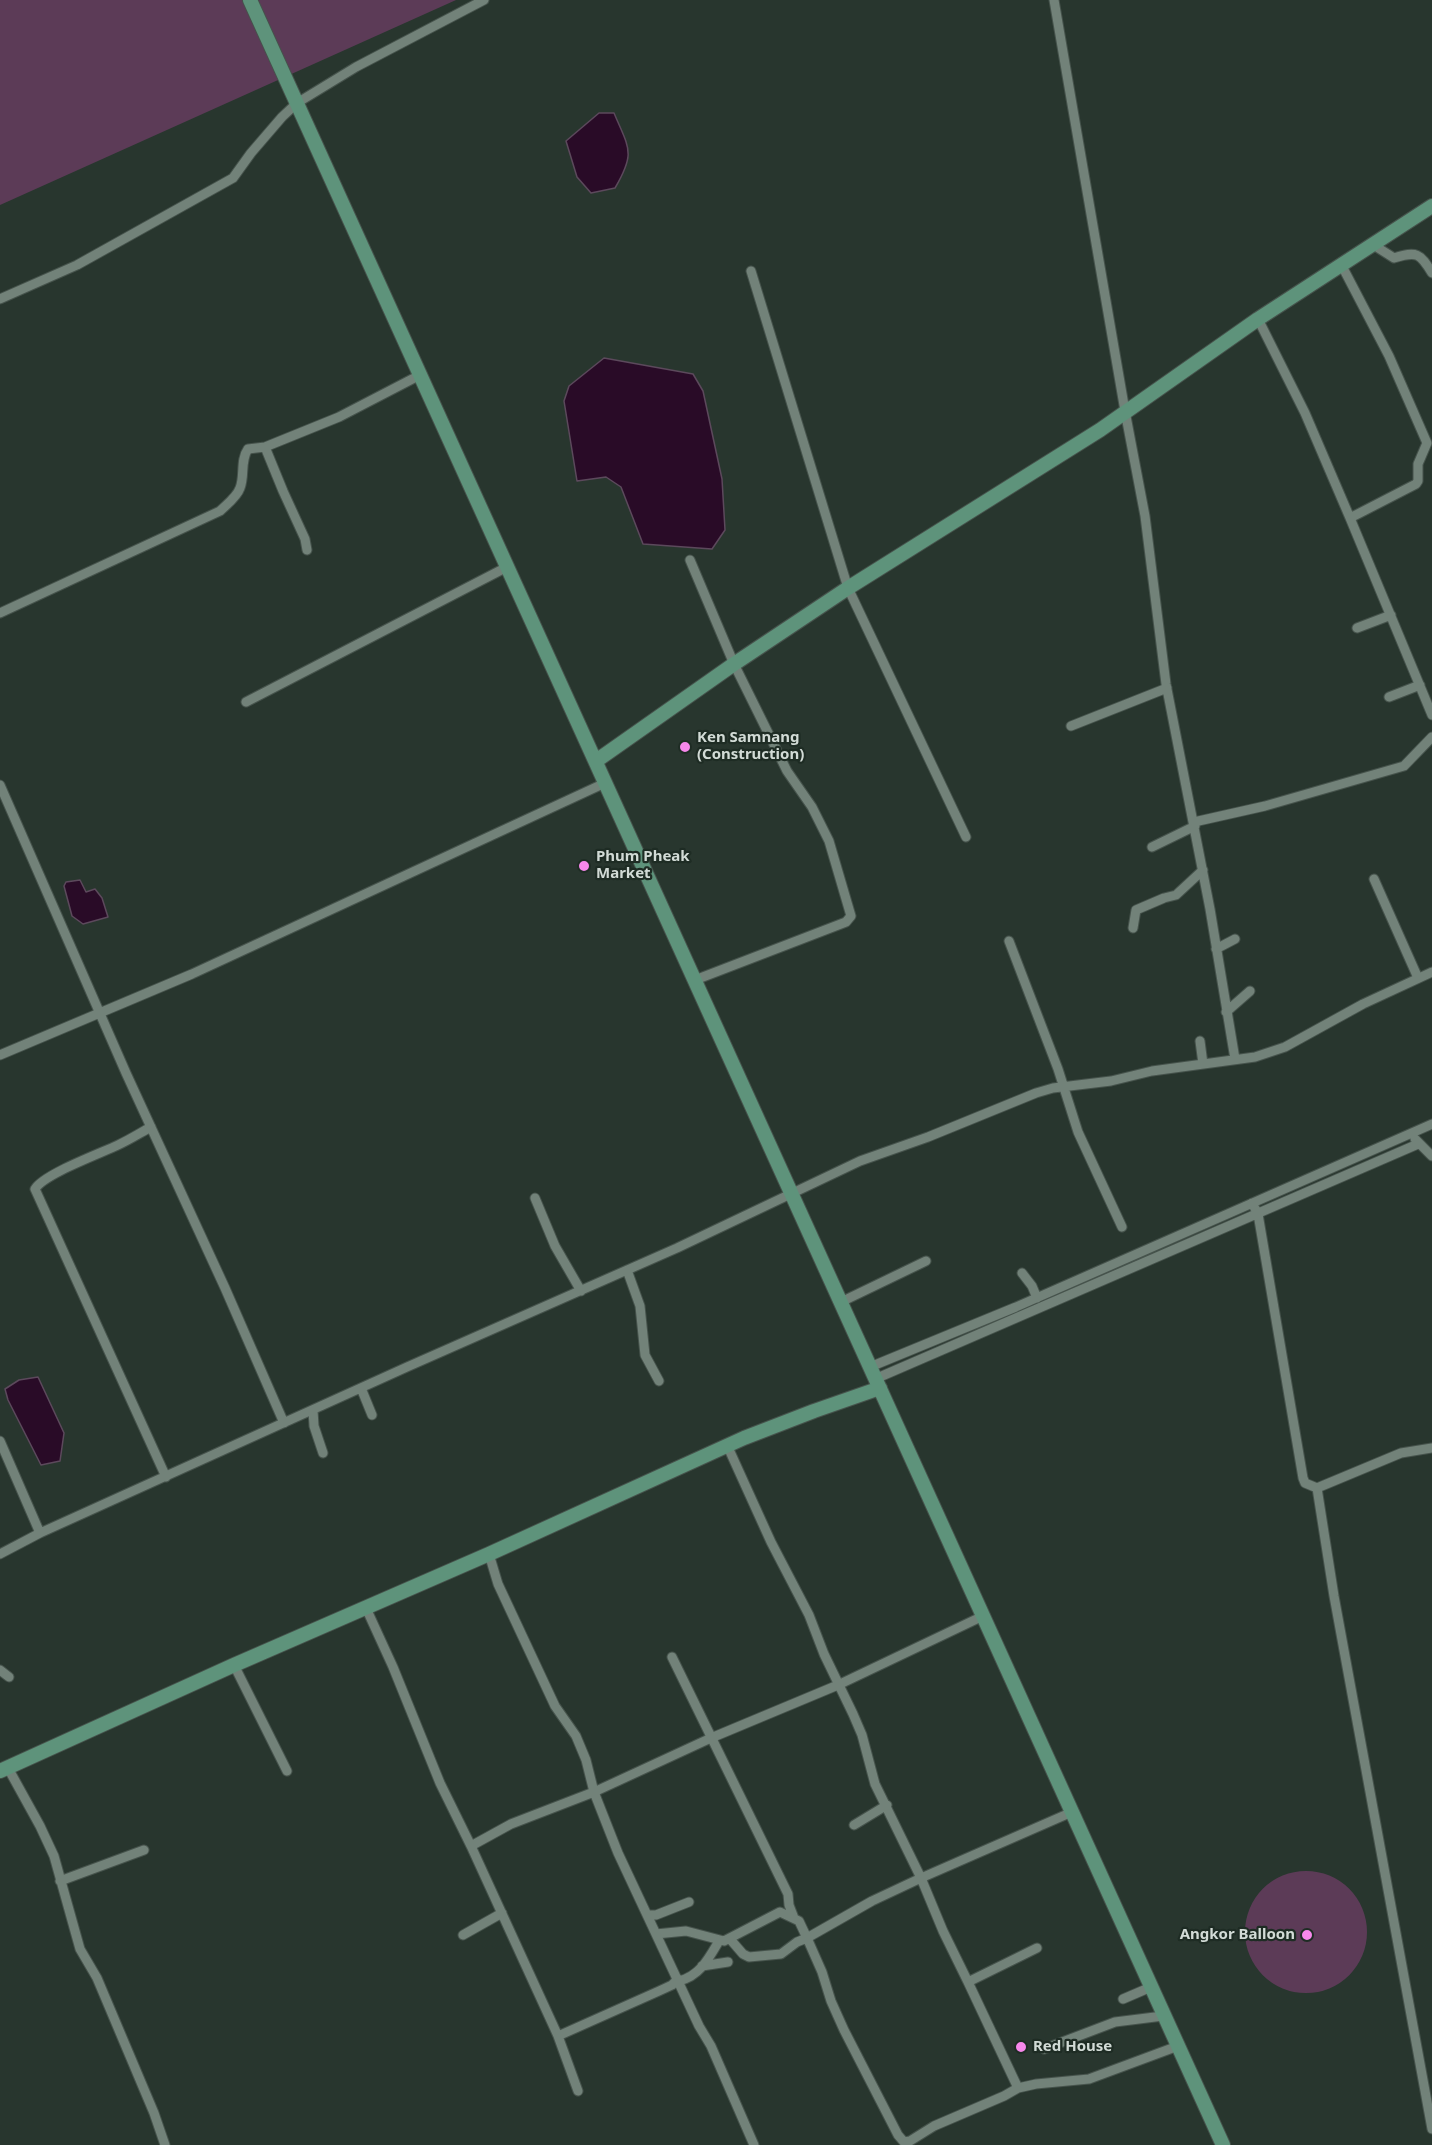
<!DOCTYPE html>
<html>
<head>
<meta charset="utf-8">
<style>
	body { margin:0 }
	canvas { display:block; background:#28362e }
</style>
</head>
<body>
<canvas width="1432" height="2145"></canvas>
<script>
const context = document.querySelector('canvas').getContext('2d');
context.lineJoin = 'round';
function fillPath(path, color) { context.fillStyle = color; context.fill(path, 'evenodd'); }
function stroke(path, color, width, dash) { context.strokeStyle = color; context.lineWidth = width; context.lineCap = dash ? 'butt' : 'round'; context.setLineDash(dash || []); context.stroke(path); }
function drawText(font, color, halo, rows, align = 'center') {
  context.font = font + ' "Noto Sans",sans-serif'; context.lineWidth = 4.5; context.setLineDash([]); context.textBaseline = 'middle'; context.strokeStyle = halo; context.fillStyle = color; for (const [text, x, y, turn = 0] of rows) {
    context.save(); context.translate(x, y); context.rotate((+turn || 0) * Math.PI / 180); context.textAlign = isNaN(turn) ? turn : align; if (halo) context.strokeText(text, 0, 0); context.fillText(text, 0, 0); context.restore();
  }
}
const green = new Path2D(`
	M0,0h456l-456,205z
	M1245 1932a61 61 0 1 1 122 0a61 61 0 1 1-122 0Z`);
const water = new Path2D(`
	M599,113h15c15,36 22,39 1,75l-24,5 -14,-16 -11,-36z
	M604,358l89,16 10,17 19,88 3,51 -13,19 -69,-5 -22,-57 -15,-10 -29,4 -13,-80 5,-15z
	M80,880l6,12 9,-3 7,9 6,19 -25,7 -11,-8 -8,-30 2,-4z
	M38,1377l26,56 -4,28 -19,4 -33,-65 -3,-11 14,-9z`);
const street = new Path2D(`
	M1054,0l71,411 20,105 21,168 44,225 25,150
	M1372,244l22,14c23,-7 26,-5 38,15
	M1342,266l47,90 38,87 -9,21v17l-2,3 -66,34 82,197
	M751,271l97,317 118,249
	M0,299l77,-34 156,-87 18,-25 31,-36 15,-14 59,-36 128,-67
	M1258,319l47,94 45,105
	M265,447l18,44 22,48 2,11
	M690,560l44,104 53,107 25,36 17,34 22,75 -5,6 -151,58
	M0,613l220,-102c7,-7 17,-14 20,-23 5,-12 0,-28 8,-39l17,-2 74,-30 81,-42
	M1357,628l34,-13
	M1389,697l31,-12
	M246,702l261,-135
	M1071,726l96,-38
	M0,785l126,288 99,215 59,135
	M1194,822l71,-16 139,-40 28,-29
	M1152,847l43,-21
	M1374,879l44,99
	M1133,928l3,-18 28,-12 12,-3 27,-25
	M1009,941l49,128 20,63 44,95
	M1216,949l19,-10
	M1226,1012l24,-21
	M1200,1041l3,23
	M0,1055l192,-81 413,-191
	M151,1127c-11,6 -22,13 -33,18 -19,9 -74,29 -83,44l131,288
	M1415,1139l17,17
	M535,1198l20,48 26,45
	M1252,1203l6,11 45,264 2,5 12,5 17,108 98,533
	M627,1270l13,36 5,49 14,26
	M1022,1273l10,13 5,12
	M841,1302l85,-41
	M870,1367l146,-60 416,-183
	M875,1379l543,-235
	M361,1388l11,27
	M313,1410l1,16 9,27
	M0,1441l40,92
	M727,1445l44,97 38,73 15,39 29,60 9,21 13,49 46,94 -49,23 -65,37 15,34 9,29 13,29 54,105 6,7 6,-1 24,-15 70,-30 14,-8 18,-4 53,-5 89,-33
	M1317,1488l84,-35 31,-5
	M0,1554l40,-21 367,-166 270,-119 183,-87 68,-24 108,-44 17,-5 58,-7 41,-10 103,-14 30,-10 78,-43 69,-32
	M489,1554l9,30 57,122 21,30 10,24 8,32 24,61 81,173 12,20 43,99
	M366,1608l27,59 47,116 31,63 87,190 20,55
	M672,1657l116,237 1,11 5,13
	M234,1665l53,106
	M0,1670l9,7
	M8,1768l32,58 14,30 26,93 17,29 57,135 11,32
	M854,1825l33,-20
	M471,1846l40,-22 83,-32 117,-54 127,-53 145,-69
	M60,1881l84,-31
	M647,1915h9l33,-13
	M656,1934l30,-3 38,10 56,-29 19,9 8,17 -10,4 -16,12 -32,3 -6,-3 -13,-15
	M463,1935l39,-22
	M1037,1948l-69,34 -25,-51 -22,-53 151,-66
	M702,1966l26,-4
	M679,1981c21,-5 30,-23 40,-40
	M968,1982l50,106
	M1123,1999l28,-12
	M558,2036l101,-45 13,-6 6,-6
	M1044,2049l71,-27 48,-6`);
const secondary = new Path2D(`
	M250,0l973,2145
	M596,761l138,-97 114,-76 252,-158 158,-111 174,-113
	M0,1771l234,-106 255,-111 255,-116 70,-27 66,-23`);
const markers = [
	[685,747,6,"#f788eb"],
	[584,866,6,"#f788eb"],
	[1307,1935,6,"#f788eb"],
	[1021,2047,6,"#f788eb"]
];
const poiNames = [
	["Ken Samnang",697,738],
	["(Construction)",697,755],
	["Phum Pheak",596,857],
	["Market",596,874],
	["Angkor Balloon",1295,1935,"right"],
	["Red House",1033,2047]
];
fillPath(green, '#5c3b57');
fillPath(water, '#290b27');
stroke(water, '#5c495c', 1.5);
stroke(street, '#46534c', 11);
stroke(secondary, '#46534c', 16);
stroke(street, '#728279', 9);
stroke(secondary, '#5e937b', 14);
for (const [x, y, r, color] of markers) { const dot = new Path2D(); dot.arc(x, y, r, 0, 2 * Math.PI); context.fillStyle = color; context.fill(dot); stroke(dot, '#1e2c24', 2); }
drawText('bold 15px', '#d2dbd6', '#1e2c24', poiNames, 'left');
</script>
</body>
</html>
